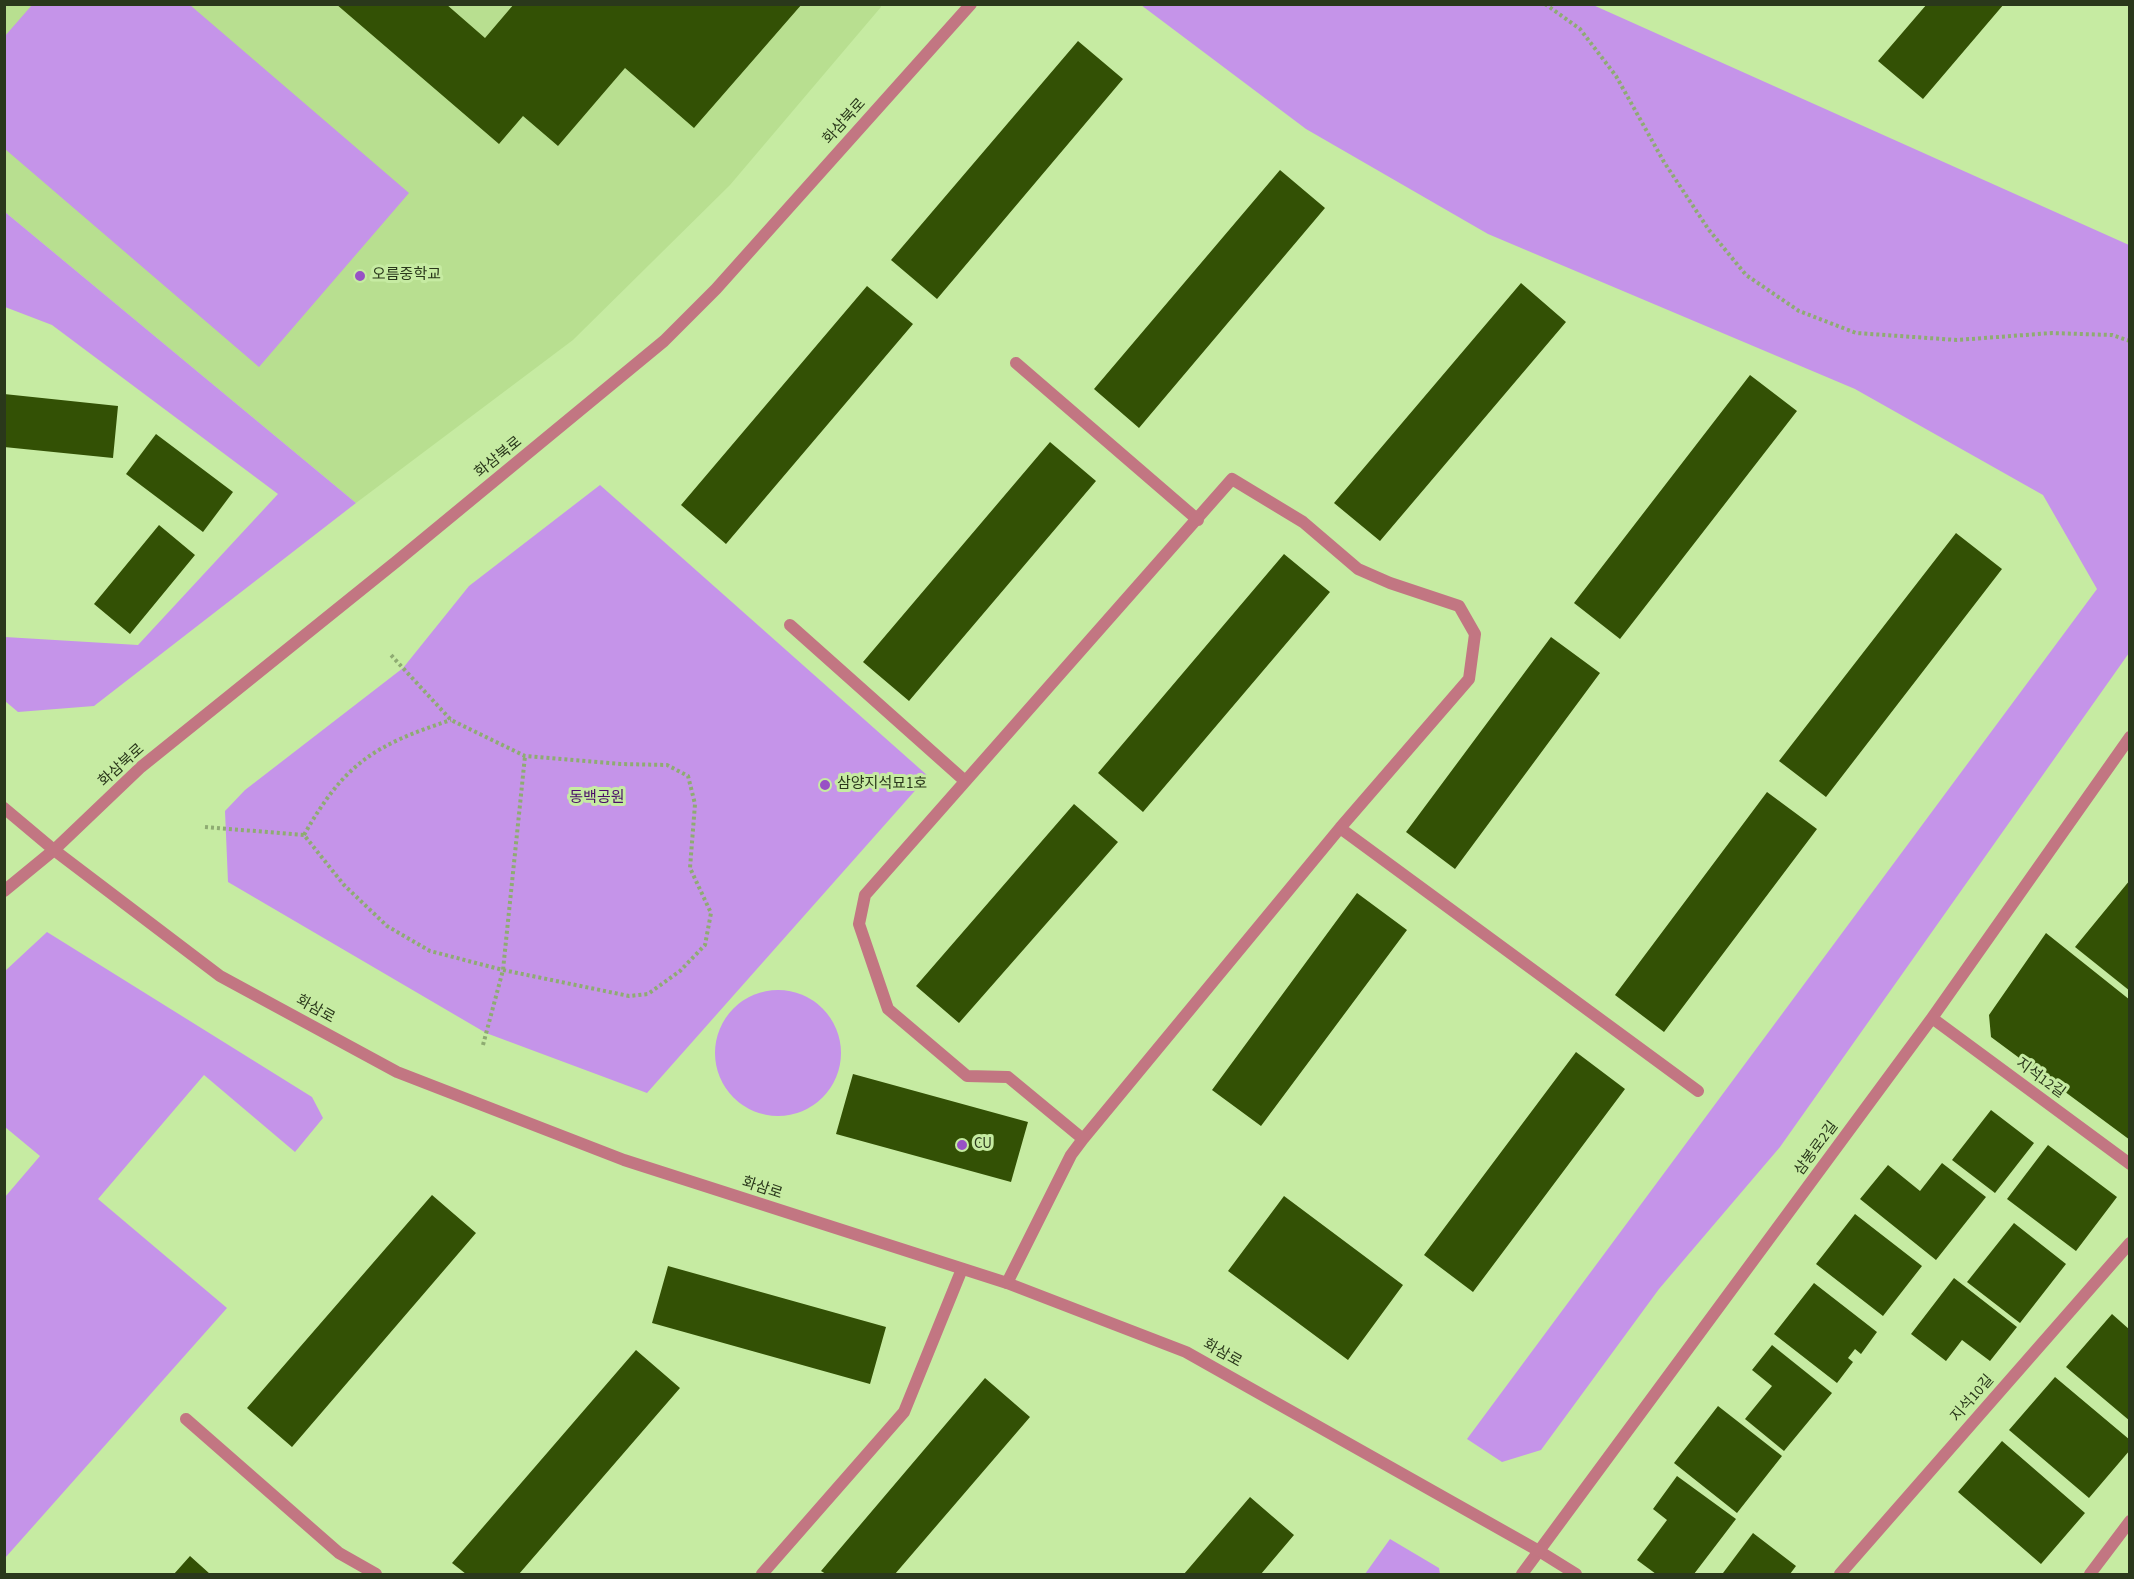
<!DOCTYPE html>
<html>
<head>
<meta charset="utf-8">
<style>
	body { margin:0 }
	#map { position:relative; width:2134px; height:1579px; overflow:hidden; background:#c6eba2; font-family:"Source Sans 3",sans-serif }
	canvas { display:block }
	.frame { position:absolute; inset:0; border:6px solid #2a381b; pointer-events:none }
</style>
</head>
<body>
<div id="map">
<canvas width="2134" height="1579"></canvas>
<div class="frame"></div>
</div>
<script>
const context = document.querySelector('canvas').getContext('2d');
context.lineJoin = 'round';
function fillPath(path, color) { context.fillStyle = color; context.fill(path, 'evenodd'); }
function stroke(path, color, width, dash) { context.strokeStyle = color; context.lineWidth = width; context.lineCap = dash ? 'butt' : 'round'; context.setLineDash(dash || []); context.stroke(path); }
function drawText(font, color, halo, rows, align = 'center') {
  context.font = font + ' "Source Sans 3","Noto Sans KR",sans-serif'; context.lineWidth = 6; context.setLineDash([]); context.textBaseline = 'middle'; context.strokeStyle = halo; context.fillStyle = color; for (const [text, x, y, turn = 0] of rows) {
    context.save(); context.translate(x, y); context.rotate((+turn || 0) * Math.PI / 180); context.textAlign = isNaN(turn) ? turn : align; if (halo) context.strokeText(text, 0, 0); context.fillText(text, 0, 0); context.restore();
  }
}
const built = new Path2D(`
	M880,4l1,3 -151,178 -157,155 -217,163 -351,-291 -1,-207z`);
const green = new Path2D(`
	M32,5h158l219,188 -150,174 -254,-218v-113z
	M1141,5h452l536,240v408l-349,494 -121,142 -118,161 -39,12 -35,-23 630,-850 -54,-94 -188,-106 -367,-155 -182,-105z
	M5,212l351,291 -262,203 -76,6 -13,-11v-64l133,8 140,-151 -226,-169 -47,-18z
	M600,485l328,291 -281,317 -161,-60 -258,-151 -3,-71 20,-21 158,-122 66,-82z
	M47,932l265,165 11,21 -28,34 -91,-77 -106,124 129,109 -222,250v-361l35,-41 -35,-29v-156z
	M715 1053a63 63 0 1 1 126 0a63 63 0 1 1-126 0Z
	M1390,1539l49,29 1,6h-75z`);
const building = new Path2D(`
	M336,4h110l39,34 29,-34h288l-108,124 -69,-60 -67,78 -35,-30 -24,28z
	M1927,4h77l-81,95 -45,-38z
	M1078,41l45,38 -186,220 -46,-39z
	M1280,170l45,38 -186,220 -45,-39z
	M1521,283l45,39 -186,219 -46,-38z
	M867,286l46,38 -187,220 -45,-39z
	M1750,375l47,36 -177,228 -46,-36z
	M4,394l114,12 -5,52 -109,-11z
	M156,434l77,58 -30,40 -77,-58z
	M1050,442l46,39 -187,220 -46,-39z
	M159,525l36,30 -65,79 -36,-30z
	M1956,533l46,36 -176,228 -47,-36z
	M1284,554l46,38 -187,220 -45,-39z
	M1551,637l49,36 -145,196 -49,-37z
	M1767,792l50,37 -153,203 -49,-37z
	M1074,804l44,38 -159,181 -43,-37z
	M2130,880v111l-55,-44z
	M1357,893l50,37 -146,196 -49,-36z
	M2046,933l84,67v140l-139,-103 -2,-22z
	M1576,1052l49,37 -152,203 -49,-37z
	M853,1074l175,48 -17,60 -175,-48z
	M1991,1110l43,33 -39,50 -43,-33z
	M2048,1145l69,52 -41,54 -69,-52z
	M1942,1163l44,34 -50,63 -76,-61 28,-34 32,26z
	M432,1195l44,38 -184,214 -45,-39z
	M1284,1196l119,89 -55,75 -120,-89z
	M1855,1214l67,52 -39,50 -67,-52z
	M2014,1223l52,41 -46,59 -53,-41z
	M668,1266l218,61 -16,57 -218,-61z
	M1954,1278l63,49 -27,34 -28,-21 -16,21 -35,-27z
	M1814,1283l63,49 -16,22 -6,-5 -7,9 5,4 -16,21 -63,-49z
	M2112,1314l18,16v91l-64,-54z
	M1772,1345l60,48 -48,58 -39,-32 27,-33 -20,-16z
	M636,1350l44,38 -161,186h-53l-14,-11z
	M2055,1377l75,63v10l-41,48 -80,-68z
	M985,1378l45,39 -135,157h-69l-5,-3z
	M1718,1406l64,50 -45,57 -63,-50z
	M2002,1441l83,72 -44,51 -83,-72z
	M1677,1476l59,43 -42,55h-38l-19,-14 30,-40 -14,-11z
	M1250,1497l44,38 -33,39h-77z
	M1753,1533l43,33 -6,8 -67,-1z
	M190,1556l20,18h-36z`);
const path = new Path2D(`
	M1545,4l35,25 36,47 48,86 45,68 37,45 53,36 57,22 101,7 95,-7 60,2 18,6
	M205,827l99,8 40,50 43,41 43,25 73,19 126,26 19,-2 32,-23 25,-26 6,-32 -21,-45 5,-64 -7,-28 -21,-11 -47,-1 -95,-8 -74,-36 -61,-66
	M304,835c40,-71 70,-90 147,-115
	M483,1045l20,-75 22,-214`);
const service = new Path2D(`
	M1016,363l182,157
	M790,625l175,156
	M1340,828l358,263
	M1007,1283l64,-128 12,-16 257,-311 129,-149 6,-45 -16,-28 -69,-23 -32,-14 -55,-47 -71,-43 -367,416 -6,29 29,85 79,67 41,1 75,62
	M186,1419l153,134 37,21
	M762,1574l142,-162 58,-143`);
const minor = new Path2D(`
	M1932,1018l198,146
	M1539,1551l37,23
	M1522,1574l410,-556 198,-281
	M1840,1574l290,-331
	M2090,1574l40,-53`);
const tertiary = new Path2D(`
	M4,808l50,42 166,126 177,96 227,88 383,123 179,69 353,199
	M4,891l50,-41 87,-83 256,-206 267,-220 52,-52 255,-285`);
const markers = [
	[360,276,6,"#9852c5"],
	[825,785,6,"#9852c5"],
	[962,1145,6,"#9852c5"]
];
const streetNames = [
	["화삼북로",845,122,-48],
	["화삼북로",499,458,-39],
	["화삼북로",122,766,-42],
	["화삼로",315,1010,29],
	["지석12길",2040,1079,36],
	["삼봉로2길",1817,1149,-54],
	["화삼로",762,1189,18],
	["화삼로",1222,1354,29],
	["지석10길",1973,1399,-49]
];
const poiNames = [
	["오름중학교",372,276],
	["삼양지석묘1호",837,785],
	["CU",974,1145]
];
const parkNames = [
	["동백공원",597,799]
];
fillPath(built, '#b8df90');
fillPath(green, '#c594e9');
fillPath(building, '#335105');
stroke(path, '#8eab72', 4, [3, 3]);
stroke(service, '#c27682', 12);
stroke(minor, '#c27682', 12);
stroke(tertiary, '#c27682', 12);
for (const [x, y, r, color] of markers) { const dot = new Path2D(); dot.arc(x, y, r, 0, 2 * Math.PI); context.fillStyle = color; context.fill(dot); stroke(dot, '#c6eba2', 2); }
drawText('15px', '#2a381b', '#c6eba2', streetNames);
drawText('15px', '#2a381b', '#c6eba2', poiNames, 'left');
drawText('15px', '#490d68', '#c6eba2', parkNames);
</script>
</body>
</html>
